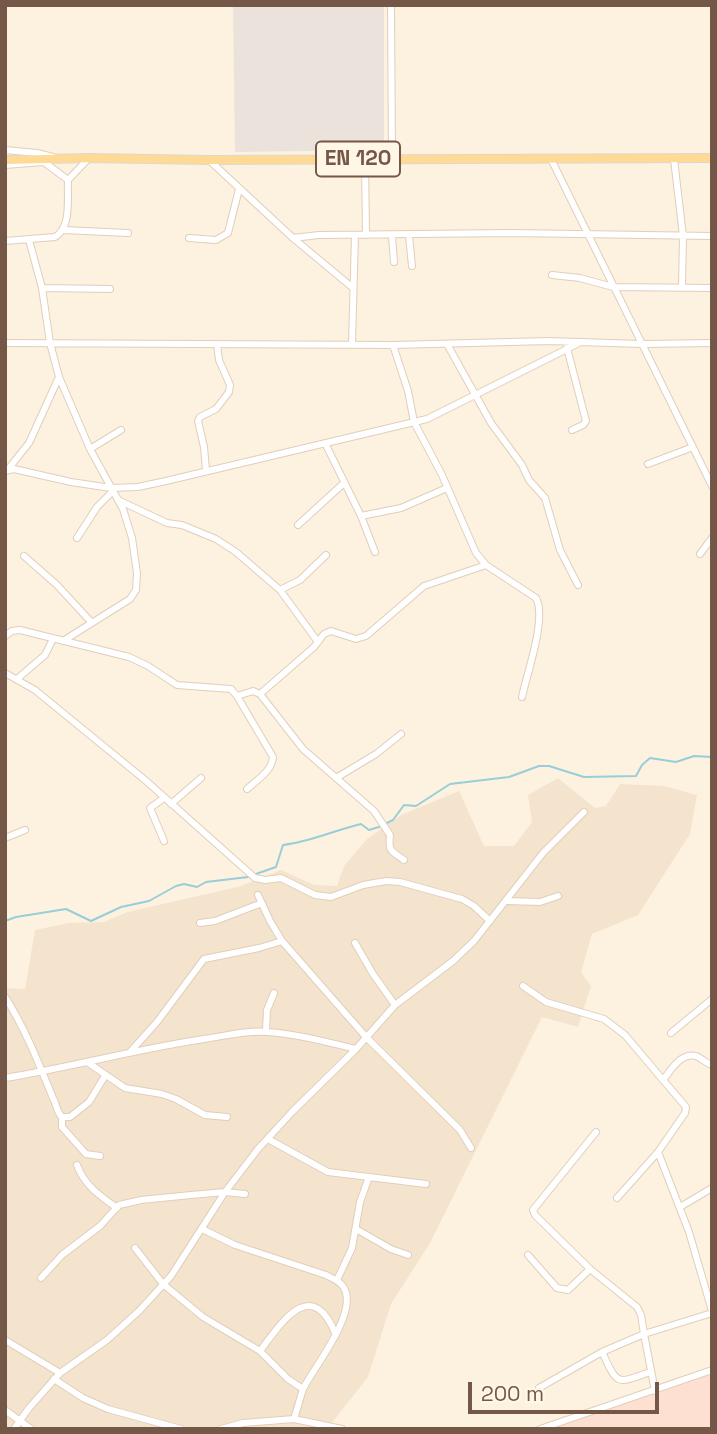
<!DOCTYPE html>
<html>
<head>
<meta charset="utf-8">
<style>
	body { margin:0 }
	#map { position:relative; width:717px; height:1434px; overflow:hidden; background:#fdf2df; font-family:"Space Grotesk",sans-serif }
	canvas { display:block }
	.frame { position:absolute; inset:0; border:7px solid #745746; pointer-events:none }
	.scale { position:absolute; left:468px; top:1382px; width:191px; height:32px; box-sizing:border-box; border:4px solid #745746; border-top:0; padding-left:9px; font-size:21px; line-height:24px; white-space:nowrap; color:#745746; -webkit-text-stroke:5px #fff6e6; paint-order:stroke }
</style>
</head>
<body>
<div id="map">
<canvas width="717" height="1434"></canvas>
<div class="frame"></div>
<div class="scale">200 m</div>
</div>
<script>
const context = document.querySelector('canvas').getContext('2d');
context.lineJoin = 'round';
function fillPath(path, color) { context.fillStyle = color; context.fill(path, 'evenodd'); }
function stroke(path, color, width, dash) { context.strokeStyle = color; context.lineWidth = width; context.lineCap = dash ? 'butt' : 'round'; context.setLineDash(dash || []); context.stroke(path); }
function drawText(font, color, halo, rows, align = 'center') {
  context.font = font + ' "Space Grotesk",sans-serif'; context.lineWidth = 5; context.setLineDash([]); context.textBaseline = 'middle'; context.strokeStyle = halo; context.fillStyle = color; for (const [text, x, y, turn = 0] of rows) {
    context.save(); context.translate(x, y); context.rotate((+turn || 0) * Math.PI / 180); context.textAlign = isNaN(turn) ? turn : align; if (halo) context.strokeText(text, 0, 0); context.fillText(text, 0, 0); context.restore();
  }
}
const residential = new Path2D(`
	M558,778l37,30 11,-2 14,-22 44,2 33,9 -7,39 -52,81 -46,19 -11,38 10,14 -13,41 -36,-10 -112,226 -39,61 -23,73 -41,52h-322v-441l20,1 10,-59 33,-7 36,-1 24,-10 113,-26 40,-16 33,15 23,1 7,-20 23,-27 34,-24 58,-24 25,55h30l18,-24 -4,-27z`);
const commercial = new Path2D(`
	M712,1373v56h-171z`);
const industrial = new Path2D(`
	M233,5h151v145l-149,2z`);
const stream = new Path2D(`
	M387,823l6,-3 11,-15 12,1 34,-22 59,-7 30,-11h10l35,11 52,-1 6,-11 8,-7 26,4 18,-6 18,1
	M253,875l23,-8 7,-22c27,-3 52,-15 78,-21l8,6 13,-4
	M5,921l11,-4 50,-8 25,12 30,-14 28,-6 27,-15 8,-2 13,3 9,-5 42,-5`);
const minor = new Path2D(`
	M391,5l1,153
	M5,150l32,3 16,4
	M365,159l1,76
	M551,159l161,327
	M674,159l9,77 -1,50
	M209,160l84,78 26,-3 193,-2 200,3
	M44,162l24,18
	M5,165l38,-3
	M63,230l65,3
	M392,236l2,26
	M409,236l3,30
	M189,238l27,2 12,-7 11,-44
	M293,238l60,50
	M29,240l13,48 8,55 9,34 31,72 33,60 9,29 5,35 -1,17 -6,9 -67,42
	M5,241l50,-4c17,-10 12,-39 13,-57l21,-22
	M552,275l28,3 33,9 99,1
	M42,288l68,1
	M5,343l388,2 155,-4 94,3 70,-1
	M352,344l3,-109
	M447,344l44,79 31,42 7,15 16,18 15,52 18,35
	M393,345l15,46 6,31 28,53 34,78 10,12 50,33c11,20 -9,75 -14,99
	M567,348l19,73 -3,4 -11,5
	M326,445l35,71 40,-8 46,-20
	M90,449l31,-19
	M648,464l45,-17
	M9,468l20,-25 30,-66
	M206,470l-2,-23 -6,-26 2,-4 16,-8 13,-17 1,-7 -11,-25 -2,-16
	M5,471l9,-2 57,13 40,6 27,-1 28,-6 261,-62 152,-76
	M118,500l49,23 15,2 34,14 20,13 44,38 38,52
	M361,516l14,36
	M298,525l46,-42
	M77,538l20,-31 16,-16
	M700,554l12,-16
	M24,556l33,29 35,38
	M280,590l20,-10 26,-25
	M5,636l7,-5 8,-1 109,27 19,9 29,19 54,4 6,7 16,-5 7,3 43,55 71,62 16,24c-2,18 2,16 14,25
	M5,673l30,17 110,90 110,98 10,2 16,-2 34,17 16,2 32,-12 23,-4 14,1 62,17 12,7 16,15
	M17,679l28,-24 8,-16
	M260,694l54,-47 10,-13 7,-3 25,8 10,-3 58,-50 62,-21
	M237,696l36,61c-1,14 -16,23 -26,32
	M336,778l40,-24 25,-20
	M164,798l-14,10 14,33
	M171,804l30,-26
	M5,838l20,-8
	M258,895l12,26 12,20 84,96 94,93 11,18
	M507,901l33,1 18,-6
	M200,923l15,-2 47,-18
	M355,943l18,31 22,31
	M523,986l23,16 58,17 21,16 38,45
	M5,997c20,31 34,67 48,101 4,7 3,13 9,19h8l19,-15 16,-26
	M266,1031l1,-21 7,-17
	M671,1033l41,-34
	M131,1051l26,-29 47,-63 55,-11 23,-7
	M87,1062l38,26 37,6 14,5 29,16 22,2
	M712,1065c-6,-2 -11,-7 -16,-9 -15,-4 -25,14 -33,24l23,27 -1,6 -27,39 31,80 23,79
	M5,1078c67,-11 132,-29 199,-39 21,-3 43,-9 63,-7 30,2 60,10 89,17
	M62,1117v10l24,27 14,2
	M268,1139l60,33 98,12
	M77,1165c7,20 23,31 40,43
	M617,1198l41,-46
	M680,1207l32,-19
	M202,1229l33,16 91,30c8,4 18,8 20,18 7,26 -31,73 -43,96
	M356,1229l35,20 17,6
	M135,1248l28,36 40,33 57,34 28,28 15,10 -9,30
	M528,1255l29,33 11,2 22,-21
	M41,1278l21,-23 38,-29 19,-21 22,-5 50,-5 34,-3 20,2
	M337,1280l15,-32 8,-46 9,-25
	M5,1340l55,33
	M260,1351c23,-31 52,-75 76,-16
	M602,1352c16,34 14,32 48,20
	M54,1379l29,19 25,11 73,20
	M539,1388l63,-36 42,-18 -3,-19 -4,-8 -47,-38 -55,-54 -2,-5 63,-78
	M655,1391l-11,-57 68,-21
	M5,1410l26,19
	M14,1429l15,-21 31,-35 47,-33 32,-29 32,-35 54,-84 33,-43 34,-37 64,-63 39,-44 58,-44 21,-20 69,-88 41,-41
	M221,1429l22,-6 51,-4 48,10
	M540,1429l172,-59`);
const major = new Path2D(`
	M5,160l84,-2 120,2 503,-2`);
const shields = [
	[358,159,84]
];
const shieldNames = [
	["EN 120",358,159]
];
fillPath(residential, '#f5e4cd');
fillPath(commercial, '#fee0d2');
fillPath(industrial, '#ebe3db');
stroke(stream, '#99cdd9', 2);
stroke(minor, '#e1cebb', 8);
stroke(major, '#ded7d3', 10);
stroke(minor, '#fff', 6);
stroke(major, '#ffda94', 8);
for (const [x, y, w] of shields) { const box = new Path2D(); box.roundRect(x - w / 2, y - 17.5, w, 35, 5); context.fillStyle = '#fff6e6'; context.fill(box); stroke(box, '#745746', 2); }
drawText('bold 21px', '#745746', null, shieldNames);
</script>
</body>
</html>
